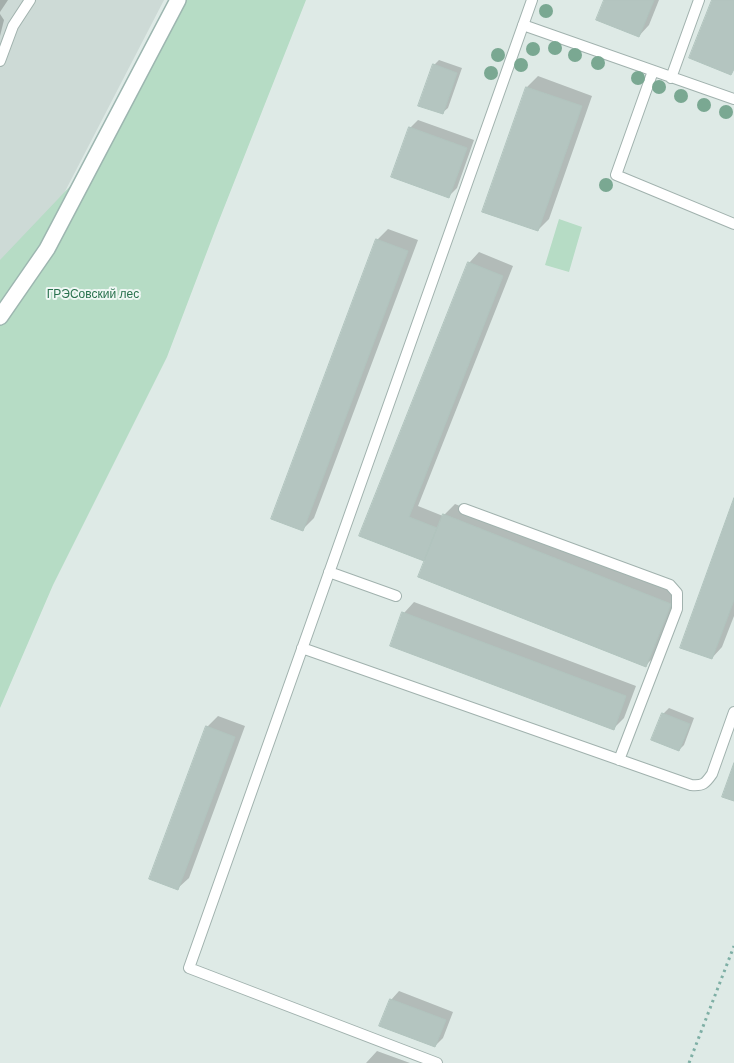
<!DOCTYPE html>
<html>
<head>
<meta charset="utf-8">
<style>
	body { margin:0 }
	canvas { display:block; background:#deeae6 }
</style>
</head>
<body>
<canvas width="734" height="1063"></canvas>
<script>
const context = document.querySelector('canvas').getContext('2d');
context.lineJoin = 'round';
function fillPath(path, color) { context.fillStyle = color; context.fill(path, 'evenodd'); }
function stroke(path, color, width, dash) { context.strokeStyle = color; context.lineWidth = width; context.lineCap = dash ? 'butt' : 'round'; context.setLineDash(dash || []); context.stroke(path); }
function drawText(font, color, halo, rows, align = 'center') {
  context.font = font + ' Helvetica,sans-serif'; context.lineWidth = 4; context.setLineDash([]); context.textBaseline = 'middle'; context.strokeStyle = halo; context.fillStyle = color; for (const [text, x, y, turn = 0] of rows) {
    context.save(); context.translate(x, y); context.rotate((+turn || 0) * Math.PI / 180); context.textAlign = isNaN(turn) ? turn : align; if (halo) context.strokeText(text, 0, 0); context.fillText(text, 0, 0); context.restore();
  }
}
const built = new Path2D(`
	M0,0h164l-121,234 -43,61z`);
const green = new Path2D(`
	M171,0h135l-90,228 -49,129 -114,228 -53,123v-448l77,-81z
	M559,219l23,8 -13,45 -24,-7z`);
const shadow = new Path2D(`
	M0,0h8l-8,12z
	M605,0h54l-10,25 -10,11z
	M0,14l4,6 -4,16z
	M439,60l23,8 -14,40 -6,5 -8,-48z
	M538,76l54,20 -43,123 -11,11 -54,-19 43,-124z
	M418,120l56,20 -17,48 -8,8 -39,-68z
	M388,229l30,11 -104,278 -11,11 74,-289z
	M479,252l34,14 -95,240 25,10 12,-12 226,89 -25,62 -10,10 -220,-105 -65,-25 108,-272z
	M734,501v115l-12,31 -10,11z
	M414,602l222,84 -12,32 -11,11 -209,-116z
	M669,708l25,10 -10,27 -5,5 -16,-36z
	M218,716l27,10 -56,152 -11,10 29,-161z
	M399,991l54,21 -10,26 -8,8 -44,-46z
	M377,1051l33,12h-44z`);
const building = new Path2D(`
	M604,0h50l-15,37 -43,-17z
	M712,0h22v69l-3,6 -42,-17z
	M433,64l24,9 -14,41 -25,-8z
	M526,87l56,19 -44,125 -56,-19z
	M409,127l58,21 -18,50 -58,-21z
	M376,239l32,12 -105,280 -32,-12z
	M468,262l35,14 -94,241 28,11 -13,33 -65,-25z
	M734,498v102l-22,59 -32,-11z
	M443,514l228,90 -25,63 -228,-90z
	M402,612l224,84 -12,34 -224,-84z
	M662,713l28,11 -11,27 -28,-11z
	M206,726l29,11 -57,153 -29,-11z
	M734,763v38l-12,-4z
	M390,999l56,21 -11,27 -56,-21z`);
const path = new Path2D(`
	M689,1063l45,-117`);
const service = new Path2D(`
	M523,25l211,74
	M0,61l13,-35 17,-26
	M653,71l-37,104 118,49
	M671,78l28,-78
	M464,509l206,76 7,8v16l-58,151
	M329,572l67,24
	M302,648l389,137c12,1 14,-1 21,-11l22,-62
	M437,1063l-248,-95 343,-968`);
const secondary = new Path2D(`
	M0,317l47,-68 131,-249`);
const trees = [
	[546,11],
	[555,48],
	[533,49],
	[498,55],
	[575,55],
	[598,63],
	[521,65],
	[491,73],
	[638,78],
	[659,87],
	[681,96],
	[704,105],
	[726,112],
	[606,185]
];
const parkNames = [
	["ГРЭСовский лес",93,295]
];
fillPath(built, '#cddad6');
fillPath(green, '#b6dcc5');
fillPath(shadow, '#0003');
fillPath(building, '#b4c5c0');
stroke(building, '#b1c4be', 1);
stroke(service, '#a1b2ae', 12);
stroke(secondary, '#9db6b0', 18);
stroke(path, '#7eafa5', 3, [2.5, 4]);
stroke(service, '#fff', 10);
stroke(secondary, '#fff', 15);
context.fillStyle = '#7aa892';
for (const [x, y] of trees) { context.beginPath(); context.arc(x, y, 7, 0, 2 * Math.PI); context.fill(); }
drawText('12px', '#29724e', '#eff7f4', parkNames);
</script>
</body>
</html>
